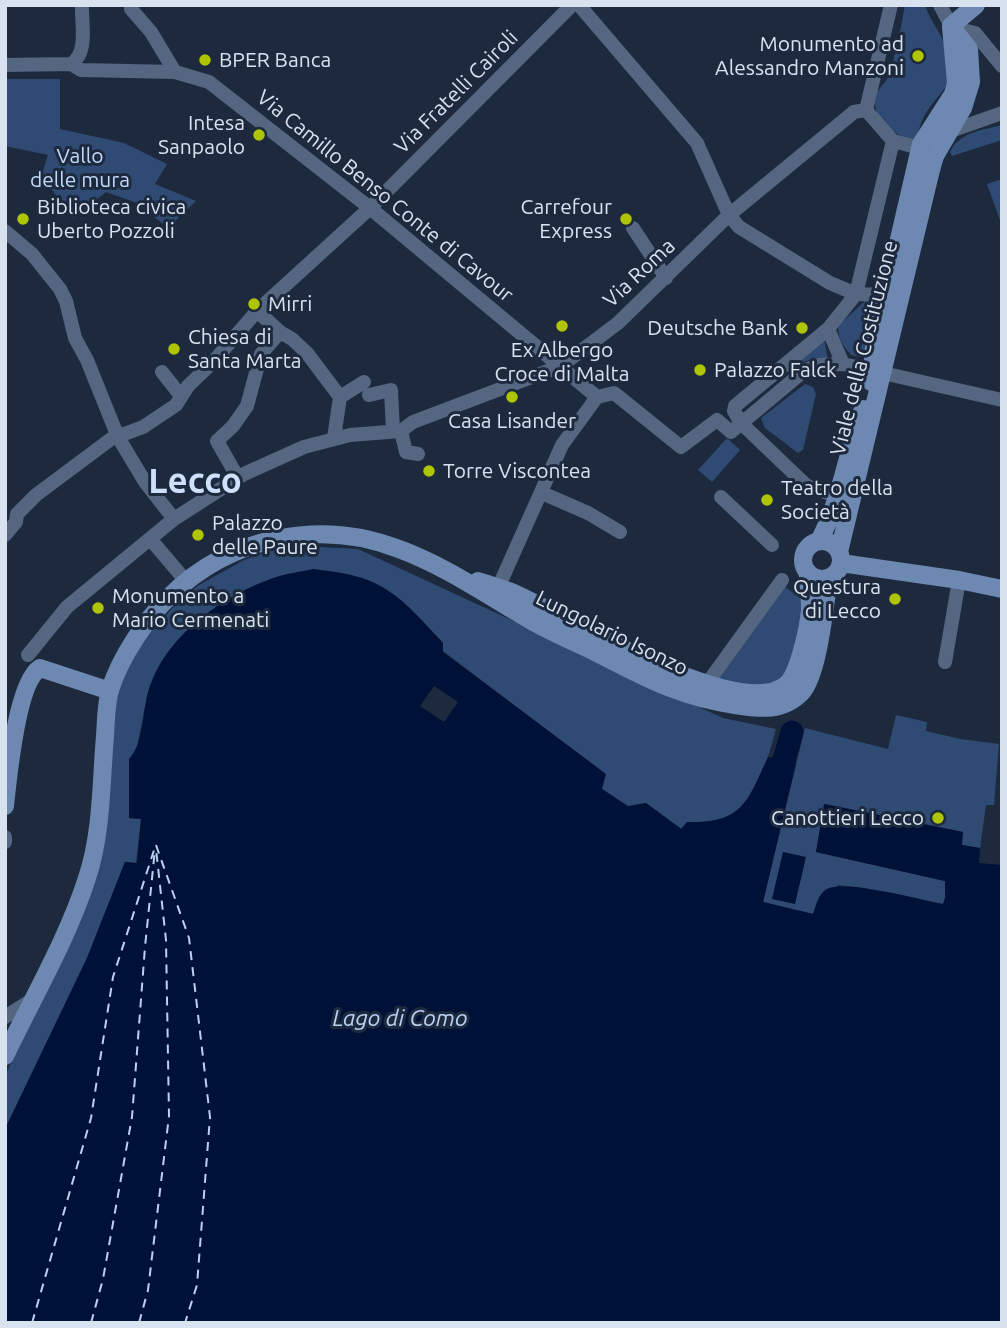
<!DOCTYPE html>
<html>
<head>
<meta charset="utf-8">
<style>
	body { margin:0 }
	#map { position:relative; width:1007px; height:1328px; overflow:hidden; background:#1d2a3e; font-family:Ubuntu,sans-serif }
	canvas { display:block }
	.frame { position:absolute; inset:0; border:7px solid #d9e2ef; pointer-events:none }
</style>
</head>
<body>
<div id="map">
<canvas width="1007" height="1328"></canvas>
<div class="frame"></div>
</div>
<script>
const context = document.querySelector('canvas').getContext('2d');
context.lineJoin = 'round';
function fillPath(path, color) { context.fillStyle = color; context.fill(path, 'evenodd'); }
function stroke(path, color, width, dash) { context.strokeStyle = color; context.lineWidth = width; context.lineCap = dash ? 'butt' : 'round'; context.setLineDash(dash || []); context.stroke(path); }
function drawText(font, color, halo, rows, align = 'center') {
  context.font = font + ' Ubuntu,sans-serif'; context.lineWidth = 6; context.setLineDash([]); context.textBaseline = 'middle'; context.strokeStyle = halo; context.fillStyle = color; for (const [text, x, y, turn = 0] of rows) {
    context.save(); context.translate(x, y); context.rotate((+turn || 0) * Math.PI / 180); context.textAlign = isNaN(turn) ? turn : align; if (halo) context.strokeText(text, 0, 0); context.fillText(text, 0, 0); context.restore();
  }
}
const green = new Path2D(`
	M905,5h20c5,16 17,29 22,45 12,34 -6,39 -21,63 -6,10 -8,20 -11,31 -18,-9 -48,-27 -38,-51 3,-7 10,-11 12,-18 7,-23 12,-47 16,-70z
	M5,79h55v50l64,14 43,21 -12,20 41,17 -28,27 -31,-25 -31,-11 -32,26 -33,-42 7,-21 -43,-9z
	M1002,125v15l-50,16 -2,-4c9,-20 33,-22 52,-27z
	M1002,179v47l-15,-42z
	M868,298l9,4 -11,50 -6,5 -9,-2c-7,-8 -15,-19 -12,-30z
	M824,338l4,22 -14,-1 -11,3 -3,-3z
	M805,384l8,3 3,7 -13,56 -5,3 -33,-25 -4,-10z
	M727,438l13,12 -28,32 -14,-12z
	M301,546l57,3 365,169 53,11 -8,28 -19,41c-13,22 -39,25 -62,24l-5,7 -36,-26 -18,4 -26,-18 3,-15 -162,-123v-8l-31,-32 -26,-22 -238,102 -12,61 -7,66 12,1 -5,44 -11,-1 -38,96 -82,171v-52l93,-222 15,-154 19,-49 47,-51 20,-16 45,-25 30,-11z
	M785,587l20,14 -15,67 -7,11 -20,9 -45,-8z
	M896,715l31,7 -1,9 34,8 39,5 -5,61h-8l-6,43 -19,-3 2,-13 -138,-28 -9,48 129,29v17l-2,6 -86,-17 -19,-2 -25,29 -50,-12 42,-174 83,21z`);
const water = new Path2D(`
	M313,569c25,3 52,6 74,21 21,13 39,35 56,53v9l163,122 -4,15 26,17 18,-3 35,26 6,-7c55,2 61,-21 81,-65l28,6 -33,139 50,12c3,-9 5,-18 12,-24 16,-12 96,10 118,14l2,-6v-17l-129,-29 8,-48 139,28 -1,13 18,3 -1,15 23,2v458h-997v-194l82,-171 38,-96 12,1 4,-44 -12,-1v-59c15,-16 13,-45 19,-66 15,-56 75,-98 128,-116 12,-4 25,-5 37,-8z
	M783,852l23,5 -11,47 -23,-5z`);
const pier = new Path2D(`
	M434,686l24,16 -14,20 -24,-16z`);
const river = new Path2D(`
	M768,786l16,-26 8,-28`);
const ferry = new Path2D(`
	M156,845l33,93 21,179 -13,168 -12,38
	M32,1323l59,-205 22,-141 43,-133
	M91,1323l12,-44 29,-162 13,-170 10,-98
	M139,1323l9,-33 21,-174 -3,-176 -10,-91`);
const street = new Path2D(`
	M579,5l118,138 32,72 10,12 91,56 26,11 30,1
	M891,5l-25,105 27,31
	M940,5l11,21
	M131,9l20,23 24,40
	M956,34l11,-3 8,2 27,33
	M71,64c18,-11 10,-41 11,-59
	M5,65l66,-1 10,6 94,2 34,10 161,126 227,189
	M948,132l54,-19
	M893,141l27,7
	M633,228l33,50
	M5,231l27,23 28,35 6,12 9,37 12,22 31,77 27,45 29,37
	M257,311l23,21 12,7 15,14 33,44 -6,41
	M828,329l15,35
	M162,372l19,24
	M369,395l22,-5 2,41
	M340,397l24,-15
	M597,397l17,-4 67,54 36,-27 14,12 74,-62 14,-5 24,-1 159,36
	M401,431l5,21 12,2
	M238,478l-21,-37 16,-15 14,-20 14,-52 19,-22
	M542,493l46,20 32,19
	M837,496l-30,-10 -66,-63 -7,-12 1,-5 93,-77 28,-35 37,-153
	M721,497l51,48
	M5,535l11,-13 1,-8 19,-19 75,-56 32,-12 33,-22 12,-19 25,-24 44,-51 113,-103 202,-203
	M151,540l35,41
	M494,597l68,-152 35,-48
	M28,655l39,-48 107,-88 70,-45 60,-27 46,-12 51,-4 12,-9 148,-56 57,-43 111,-108 125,-103 12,-2
	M945,662l14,-82
	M706,685l76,-105
	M5,837v5
	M5,1017l27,-17`);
const secondary = new Path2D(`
	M951,26l25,-21
	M871,382l3,-35 47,-203 32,-50 3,-11 -5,-56
	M819,541c22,-41 28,-89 44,-132
	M803 560a19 19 0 1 1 38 0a19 19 0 1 1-38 0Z
	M839,552l92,-382 4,-14 28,-48 8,-26 -2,-33 -18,-23
	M841,563l118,17 43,9
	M478,581c12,4 24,7 36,12 50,22 226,132 273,91 12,-11 22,-59 23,-75 0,-12 -2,-25 -2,-37
	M5,806c3,-29 12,-124 35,-138l70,23
	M5,1056c27,-57 63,-118 82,-178 15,-45 14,-96 18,-142 1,-15 1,-32 5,-46 10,-32 35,-70 59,-93 60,-60 151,-79 230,-48 49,18 92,49 138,75 19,10 39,19 58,28 49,25 84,45 140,53 25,4 48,7 67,-13 16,-18 22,-81 26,-107l5,-10`);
const markers = [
	[918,56,7,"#b0c502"],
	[205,60,7,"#b0c502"],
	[259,135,7,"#b0c502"],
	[23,219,7,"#b0c502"],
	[626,219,7,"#b0c502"],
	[254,304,7,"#b0c502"],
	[562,326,7,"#b0c502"],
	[802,328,7,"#b0c502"],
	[174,349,7,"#b0c502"],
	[700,370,7,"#b0c502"],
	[512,397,7,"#b0c502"],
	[429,471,7,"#b0c502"],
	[767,500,7,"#b0c502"],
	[198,535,7,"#b0c502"],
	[895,599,7,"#b0c502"],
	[98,608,7,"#b0c502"],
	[938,818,7,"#b0c502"]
];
const poiNames = [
	["Monumento ad",904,44,"right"],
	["Alessandro Manzoni",904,68,"right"],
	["BPER Banca",219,60],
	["Intesa",245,123,"right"],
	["Sanpaolo",245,147,"right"],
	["Biblioteca civica",37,207],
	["Uberto Pozzoli",37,231],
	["Carrefour",612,207,"right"],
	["Express",612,231,"right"],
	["Mirri",268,304],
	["Deutsche Bank",788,328,"right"],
	["Chiesa di",188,337],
	["Santa Marta",188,361],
	["Ex Albergo",562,350,"center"],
	["Croce di Malta",562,374,"center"],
	["Palazzo Falck",714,370],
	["Casa Lisander",512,421,"center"],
	["Torre Viscontea",443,471],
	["Teatro della",781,488],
	["Società",781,512],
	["Palazzo",212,523],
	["delle Paure",212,547],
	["Questura",881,587,"right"],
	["di Lecco",881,611,"right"],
	["Monumento a",112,596],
	["Mario Cermenati",112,620],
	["Canottieri Lecco",924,818,"right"]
];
const streetNames = [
	["Via Fratelli Cairoli",456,92,-45],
	["Via Camillo Benso Conte di Cavour",385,196,39],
	["Via Roma",639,273,-43],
	["Viale della Costituzione",864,348,-76],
	["Lungolario Isonzo",612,633,26]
];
const parkNames = [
	["Vallo",80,156],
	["delle mura",80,180]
];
const waterNames = [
	["Lago di Como",400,1018]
];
const townNames = [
	["Lecco",195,481]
];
fillPath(green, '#2f4a73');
fillPath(water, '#001138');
fillPath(pier, '#1d2a3e');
stroke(river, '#001138', 23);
stroke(ferry, '#bad1f3', 2, [9, 7]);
stroke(street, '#556680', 14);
stroke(secondary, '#6d88b1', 18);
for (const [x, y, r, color] of markers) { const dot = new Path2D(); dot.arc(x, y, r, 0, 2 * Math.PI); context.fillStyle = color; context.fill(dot); stroke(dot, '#1d2a3e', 2.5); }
drawText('21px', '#d9e2ef', '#1d2a3e', poiNames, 'left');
drawText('21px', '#d9e2ef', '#1d2a3e', streetNames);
drawText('21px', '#c1d8fa', '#1d2a3e', parkNames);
drawText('italic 23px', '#bad1f3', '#1d2a3e', waterNames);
drawText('bold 35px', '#cee0fb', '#1d2a3e', townNames);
</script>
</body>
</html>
